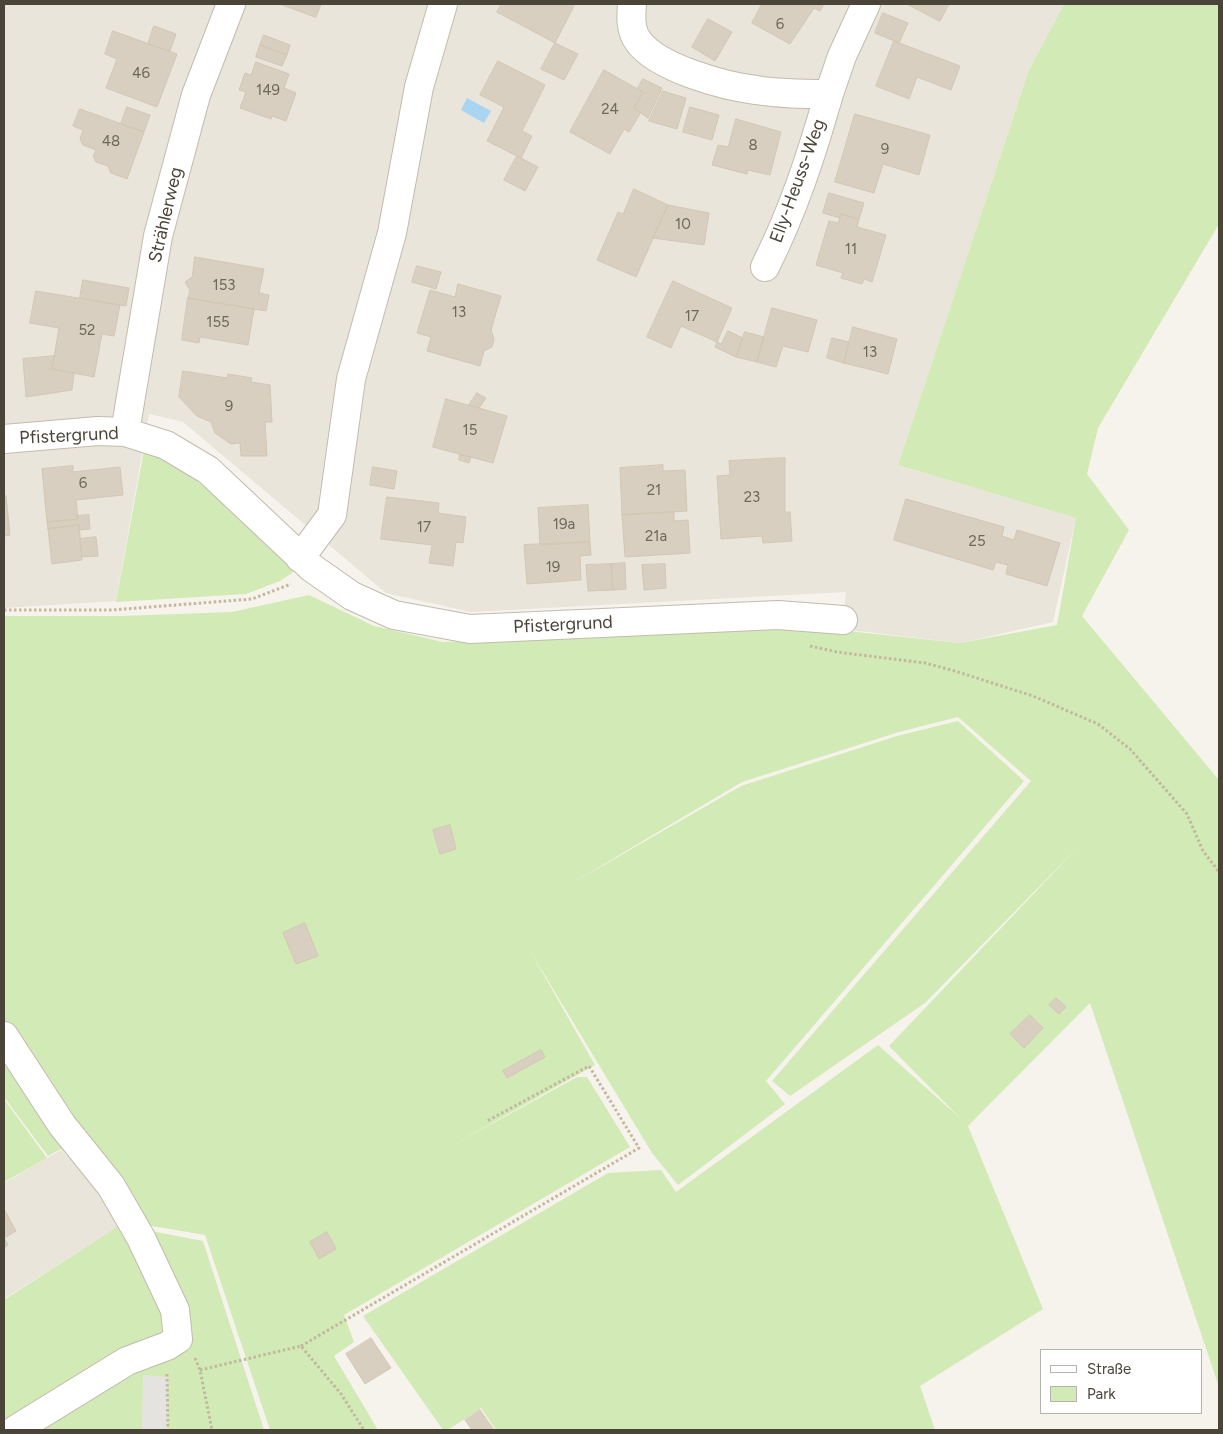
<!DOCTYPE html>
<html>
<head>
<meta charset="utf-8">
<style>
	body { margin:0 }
	#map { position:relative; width:1223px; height:1434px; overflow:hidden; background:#f6f3ec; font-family:Figtree,sans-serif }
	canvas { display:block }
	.frame { position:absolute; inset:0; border:5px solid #4b4439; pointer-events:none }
	.legend { position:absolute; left:1040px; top:1349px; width:162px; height:65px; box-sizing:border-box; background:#fff; border:1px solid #b7b4b0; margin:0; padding:6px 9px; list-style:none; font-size:15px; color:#4b4439 }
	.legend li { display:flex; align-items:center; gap:10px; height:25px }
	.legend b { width:25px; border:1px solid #b7b4b0 }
</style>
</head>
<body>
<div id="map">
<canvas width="1223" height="1434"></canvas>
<div class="frame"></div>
<ul class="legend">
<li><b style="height:6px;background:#fff"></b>Straße</li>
<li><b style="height:14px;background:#d2eab5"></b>Park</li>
</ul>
</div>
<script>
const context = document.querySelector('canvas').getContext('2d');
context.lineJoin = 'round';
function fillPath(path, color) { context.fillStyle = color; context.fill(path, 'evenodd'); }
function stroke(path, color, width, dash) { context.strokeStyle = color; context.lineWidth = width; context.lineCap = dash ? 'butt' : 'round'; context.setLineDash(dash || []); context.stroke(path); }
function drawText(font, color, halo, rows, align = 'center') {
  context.font = font + ' Figtree,sans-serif'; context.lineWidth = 5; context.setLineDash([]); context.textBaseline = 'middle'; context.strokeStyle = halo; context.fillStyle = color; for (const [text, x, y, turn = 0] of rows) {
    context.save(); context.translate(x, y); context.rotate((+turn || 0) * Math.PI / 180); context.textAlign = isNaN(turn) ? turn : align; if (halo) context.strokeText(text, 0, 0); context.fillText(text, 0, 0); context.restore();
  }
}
const residential = new Path2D(`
	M4,4h1060l-35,66 -131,395 178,53 -23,104 -93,21 -118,-14 4,-37 -375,20 -85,-19 -203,-171 -34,-8 -33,187 -112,7z
	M61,1150l42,42 19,32 -118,75v-116z`);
const green = new Path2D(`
	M1064,4h155v220l-121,204 -11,46 42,56 -47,86 137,164v607l-129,-384 -122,123 75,183 -123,77 15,44h-439l-15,-22 -33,22h-5l-80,-114 245,-143 53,-3 15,22 202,-147 82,73 -71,-72 192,-202 -156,159 -135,93 -18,-15 259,-300 -73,-64 -59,15 -157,50 -173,103 172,-99 156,-50 61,-15 66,60 -258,300 19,23 -107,81 -26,-32 -123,-204 66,116 -149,84 131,-72h10l43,70 -286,168 10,27 -20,14 44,74h-108l-65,-195 -82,-14 -20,-34 -42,-38 -13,7 -44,-59v-481h117l111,-4 77,-17 65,31 69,16 367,-15 150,16 97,-18 19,-107 -178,-53 131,-395z
	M144,450c56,22 107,80 152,120l-16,11 -34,13 -130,8z
	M4,1099l43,59 -43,24z
	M120,1225l83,16 61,189h-260v-130z`);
const parking = new Path2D(`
	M143,1375l24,2 1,53h-26z`);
const water = new Path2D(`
	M467,98l24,13 -7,12 -23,-13z`);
const building = new Path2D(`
	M280,4h41l-5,13z
	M502,4h73l-20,39 -58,-31z
	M762,4h62l-4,7 -6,-3 -24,36 -38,-21z
	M907,4h42l-9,17z
	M883,13l25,10 -9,20 -24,-10z
	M708,19l24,13 -17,29 -23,-14z
	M154,26l22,8 -6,17 -22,-7z
	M113,31l64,23 -20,53 -51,-19 11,-29 -12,-5z
	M264,35l26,10 -3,10 -27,-10z
	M894,41l66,25 -9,24 -34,-13 -8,22 -33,-13z
	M555,43l23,11 -14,26 -23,-11z
	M260,45l27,10 -5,11 -26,-9z
	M498,61l47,24 -23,46 10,5 -11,22 -34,-17 17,-34 -24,-12z
	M256,62l33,12 -5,14 12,5 -10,28 -14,-5 -1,3 -31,-11 6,-16 -7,-2 6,-17 6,2z
	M604,70l39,22 -9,16 7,4 -12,20 -5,-3 -14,25 -40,-22z
	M643,79l19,9 -14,30 -14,-10 9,-16 -5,-4z
	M663,91l23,7 -9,31 -28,-8z
	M127,107l23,8 -6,17 -23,-8z
	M690,107l29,8 -7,25 -29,-8z
	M80,109l64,23 -17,47 -16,-6 -3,-7 -12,-4 -3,-6 3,-6 -13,-5 -3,-6 3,-9 -10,-4z
	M855,114l75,21 -11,40 -36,-11 -9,29 -39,-11z
	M736,119l45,13 -11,43 -22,-5 -1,4 -35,-9 6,-20 10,2z
	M517,156l21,11 -13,24 -21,-11z
	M634,189l34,16 -32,72 -39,-17 21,-48 5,2z
	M829,193l35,10 -5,16 -18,-5 -1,4 -17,-5z
	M668,205l41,8 -5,32 -51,-7z
	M841,214l18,5 -2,8 29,8 -14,47 -8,-3 -2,5 -21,-6 2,-5 -27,-8 13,-44 9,2z
	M195,257l69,12 -5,24 10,2 -3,16 -78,-13 2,-8 -5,-8 7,-5z
	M417,266l24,6 -5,17 -24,-7z
	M83,280l46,8 -3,18 -46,-8z
	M673,281l59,27 -15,34 -36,-16 -10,22 -24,-11z
	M458,284l43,12 -10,34 3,9 -2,8 -8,4 -4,15 -53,-15 4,-14 -14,-4 13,-43 25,7z
	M36,291l84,14 -6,31 -12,-2 -8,43 -42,-8 7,-41 -29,-5z
	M188,298l66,11 -6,36 -48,-8 -1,6 -17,-3z
	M772,308l45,12 -9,32 -25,-6 -7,21 -19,-5z
	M853,327l44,12 -9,35 -44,-11z
	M728,331l15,7 -7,19 -21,-10 2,-5 4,2z
	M745,332l19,5 -7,25 -21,-5z
	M832,338l17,4 -5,21 -17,-5z
	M54,356l-2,13 22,4 -2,17 -46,7 -3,-38z
	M183,371l44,7 1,-4 24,4 -1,4 19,3 2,37h-7l2,34h-26l-1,-13 -9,1 -16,-11 -4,-11 -14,-6 -18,-19z
	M477,393l9,5 -7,10 -10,-3z
	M446,399l61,17 -14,47 -60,-16z
	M460,455l11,2 -2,6 -10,-3z
	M785,458v54h5l2,29 -29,2 -1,-7 -41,3 -4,-63 13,-1 -1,-14z
	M663,465v6l22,-1 2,41 -65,4 -2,-47z
	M73,466v6l47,-5 3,28 -47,5 2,19 -31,3 -5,-53z
	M373,467l24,4 -3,18 -24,-4z
	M6,496l4,39 -6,1v-39z
	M387,497l52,6 -1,10 28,4 -3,26 -7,-1 -3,24 -24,-3 3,-18 -51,-6z
	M906,499l98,28 -2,9 12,4 3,-10 43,13 -13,43 -41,-12 2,-9 -12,-3 -3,8 -99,-30z
	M588,505l2,37 -50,3 -2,-37z
	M674,512v9l14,-1 2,33 -65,4 -3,-42z
	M89,515l1,14 -11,1v-5l-31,4 -1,-7 31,-3 -1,-3z
	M79,525l3,35 -30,4 -4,-35z
	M96,537l2,19 -16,1 -2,-18z
	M590,542l1,13 -11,1 1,24 -54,4 -3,-39z
	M625,563l1,26 -13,1 -2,-26z
	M611,564l2,26 -25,1 -2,-26z
	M665,564l1,24 -22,2 -2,-25z
	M450,825l6,24 -16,5 -7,-24z
	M305,923l13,33 -22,8 -13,-31z
	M1056,998l10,9 -7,7 -10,-9z
	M1030,1015l13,13 -19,20 -14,-14z
	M541,1050l4,7 -38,21 -4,-7z
	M4,1209l12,22 -12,7 4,7 -4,3z
	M327,1232l9,17 -17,10 -9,-17z
	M371,1338l20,30 -26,16 -19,-30z
	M480,1410l14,20h-22l-7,-10z`);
const path = new Path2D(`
	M4,610h108l140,-11 39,-15
	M810,646l27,6 88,11 30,8 78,25 65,28 32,25 57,65 16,37 16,21
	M301,1346l338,-198 -50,-82 -102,55
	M195,1358l5,12 12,60
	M200,1370l101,-24 40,48 23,36
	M167,1374l1,56`);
const minor = new Path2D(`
	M632,4c-1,12 -2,26 6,37 19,27 86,45 118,49 24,4 48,4 73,4l13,-38 24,-52
	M765,267c29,-58 46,-111 64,-173
	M125,432l33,-196 38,-141 35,-91
	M4,439l94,-8 27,1 41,13 42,25 104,98 40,28 42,19 76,14 308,-14 65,5
	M300,558l32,-43 19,-136 41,-146 27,-146 24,-83
	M4,1036l58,89 49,61 30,52 34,72 3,29 -11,7 -40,15 -112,69`);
const numberNames = [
	["6",780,25],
	["46",141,74],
	["149",268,91],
	["24",610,110],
	["48",111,142],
	["8",753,146],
	["9",885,150],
	["10",683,225],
	["11",851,250],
	["153",224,286],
	["13",459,313],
	["17",692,317],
	["155",218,323],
	["52",87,331],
	["13",870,353],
	["9",229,407],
	["15",470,431],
	["6",83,484],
	["21",654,491],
	["23",752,498],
	["19a",564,525],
	["17",424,528],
	["21a",656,537],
	["25",977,542],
	["19",553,568]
];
const streetNames = [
	["Elly-Heuss-Weg",798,181,-70],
	["Strählerweg",166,215,-77],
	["Pfistergrund",69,436,-3],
	["Pfistergrund",563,625,-3]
];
fillPath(residential, '#eae5da');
fillPath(green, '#d2eab5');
fillPath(parking, '#e5e3e0');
fillPath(water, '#a9d4f2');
fillPath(building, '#d8cfc1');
stroke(building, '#d3c7b4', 1);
stroke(minor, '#c2bbae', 30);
stroke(path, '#c4b79f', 3, [2.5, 2.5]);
stroke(minor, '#fff', 28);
drawText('15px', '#6e675b', null, numberNames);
drawText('18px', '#4b4439', '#fff', streetNames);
</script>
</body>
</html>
